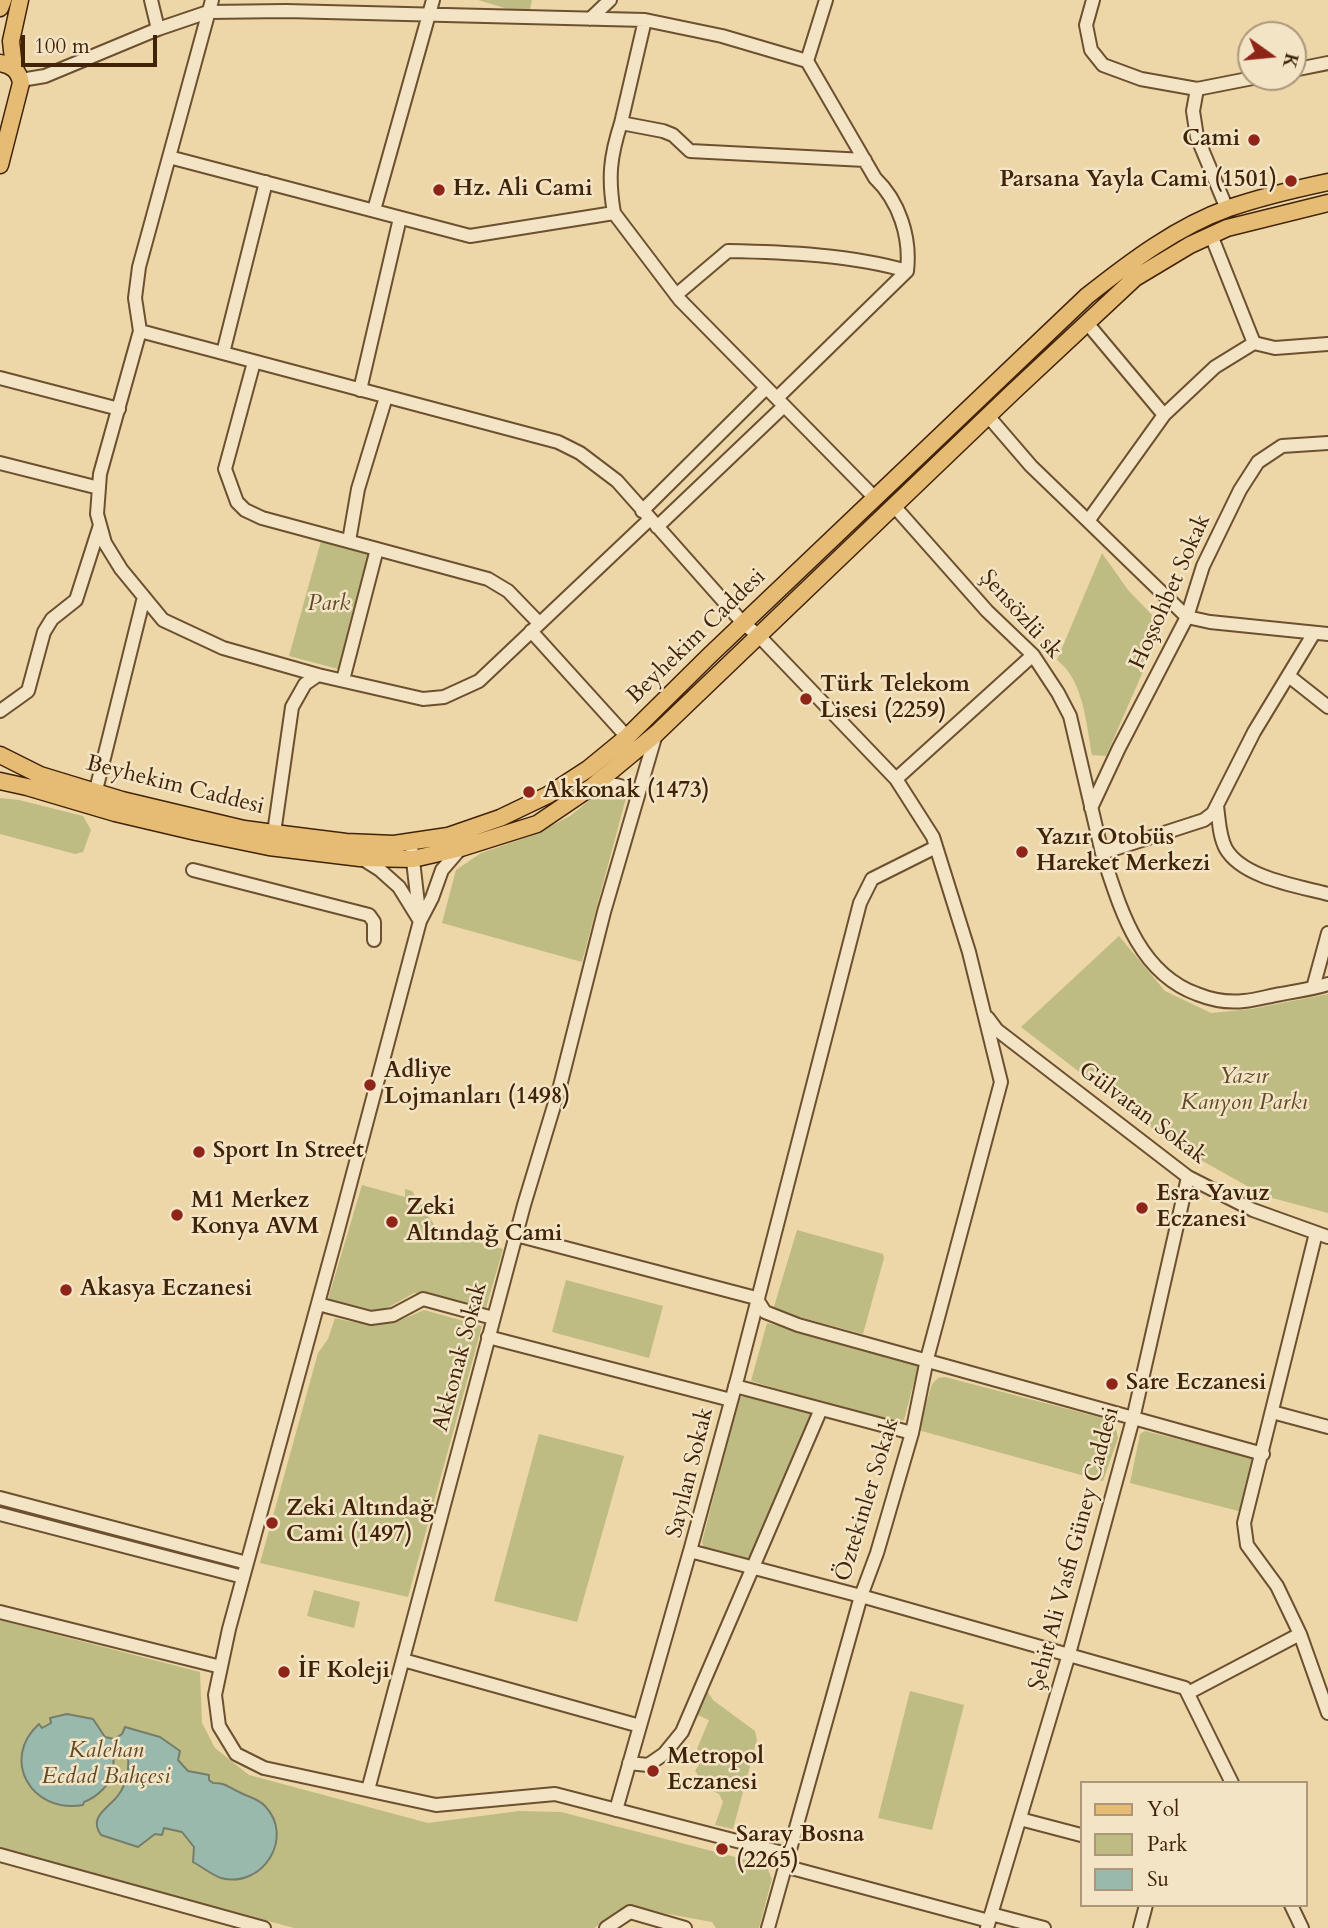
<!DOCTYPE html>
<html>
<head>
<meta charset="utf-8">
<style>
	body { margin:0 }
	#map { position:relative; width:1328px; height:1928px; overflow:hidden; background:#edd6a8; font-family:Cardo,serif }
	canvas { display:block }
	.legend { position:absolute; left:1080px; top:1781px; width:228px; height:126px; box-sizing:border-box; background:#f3e4c6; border:2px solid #ac977a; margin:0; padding:9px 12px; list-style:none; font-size:21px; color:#412307 }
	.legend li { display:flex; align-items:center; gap:14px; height:35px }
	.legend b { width:35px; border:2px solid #ac977a }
	.north { position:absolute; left:1237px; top:21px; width:70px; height:70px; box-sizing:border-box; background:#f3e4c6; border:2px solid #ac977a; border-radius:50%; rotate:105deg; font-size:19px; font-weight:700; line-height:28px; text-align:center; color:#412307 }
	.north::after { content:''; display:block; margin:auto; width:24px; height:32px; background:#8f2418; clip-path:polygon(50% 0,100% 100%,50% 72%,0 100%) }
	.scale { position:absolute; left:21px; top:35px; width:136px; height:32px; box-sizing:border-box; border:4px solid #412307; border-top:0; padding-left:9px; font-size:21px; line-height:24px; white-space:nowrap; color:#412307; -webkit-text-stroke:5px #f3e4c6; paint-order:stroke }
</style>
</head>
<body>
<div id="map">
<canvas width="1328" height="1928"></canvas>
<ul class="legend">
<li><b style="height:9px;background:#e6bb74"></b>Yol</li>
<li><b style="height:19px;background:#bfbc83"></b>Park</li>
<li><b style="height:19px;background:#99b9ac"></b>Su</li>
</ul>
<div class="north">K</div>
<div class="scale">100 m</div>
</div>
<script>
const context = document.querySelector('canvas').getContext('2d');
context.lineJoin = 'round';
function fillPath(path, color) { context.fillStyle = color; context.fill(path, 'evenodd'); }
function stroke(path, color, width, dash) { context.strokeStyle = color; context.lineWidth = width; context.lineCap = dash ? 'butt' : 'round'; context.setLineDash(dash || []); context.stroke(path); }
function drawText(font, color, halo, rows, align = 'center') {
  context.font = font + ' Cardo,serif'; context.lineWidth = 5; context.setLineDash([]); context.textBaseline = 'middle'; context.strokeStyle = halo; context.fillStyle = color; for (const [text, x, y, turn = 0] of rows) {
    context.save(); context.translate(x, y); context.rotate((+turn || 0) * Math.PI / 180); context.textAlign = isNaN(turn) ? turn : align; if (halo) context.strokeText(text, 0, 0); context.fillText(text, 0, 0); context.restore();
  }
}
const green = new Path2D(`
	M478,0h54l-2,9h-22z
	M321,541l48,13 -31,115 -49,-13z
	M1102,553l26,37 26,27 -10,19 1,9 7,6 -46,105 -14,-1c-6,-32 -8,-74 -35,-95z
	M611,792h8l7,6 -44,164 -140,-39 14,-53 25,-17 52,-18 37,-19 21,-17z
	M0,798l19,2 64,16 8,14 -8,22 -8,2 -75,-20z
	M1119,936l46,55 46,22 40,-4 77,-15v219l-63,-17 -91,-51 -153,-118z
	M362,1185l43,12v-8l7,2 27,41 64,17 -17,59 -61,-16 -11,1 -25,14 -12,4 -49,-12z
	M797,1230l86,24 1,4 -21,76 -90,-24z
	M566,1280l97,26 -14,52 -97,-26z
	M424,1310l58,16 -74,271 -148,-34 58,-210 10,-14 7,-21c41,9 50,10 89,-8z
	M767,1323l146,36 5,8 -14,53 -13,2 -140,-41z
	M945,1377l169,44 4,17 -15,43 -185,-51 14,-46 6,-6z
	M750,1394l59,17 3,6 -59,139 -7,3 -42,-10 -2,-7 37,-144z
	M1145,1431l106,26 6,6 -11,50 -116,-30 10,-49z
	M539,1434l85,22 -47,166 -83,-21z
	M314,1590l46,12 -6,26 -47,-12z
	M0,1620l200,52 2,51 13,25 34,27 179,48 91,-12 42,1 205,53 6,14 -13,49h-43l-4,-6 -82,-15 -36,21h-300l-294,-79z
	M706,1689l7,11 42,31 2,9 -24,89 -18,-4 8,-23 -4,-8 -12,-6 -12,-17 7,-11 -5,-11 12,-29 -14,-6z
	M910,1691l54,14 -32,125 -54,-12z`);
const water = new Path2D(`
	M67,1714l26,5 12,18 9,2 8,-5 3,-7 35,10 20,14 -2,9 10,11 21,4v5l4,3c14,0 14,4 28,10 8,4 18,6 24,13 30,31 -2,83 -44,72 -9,-3 -19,-11 -28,-16l1,-15 -12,-15 -18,-4 -2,7 -7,-1 -17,13 -37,-12c-14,-19 10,-28 18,-41 8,-11 10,-26 9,-38l-5,-7 -9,2c-1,6 0,11 -1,18 -1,15 -16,28 -29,33l-1,3c-52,9 -83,-46 -44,-81l3,4 9,-5 -1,-5z`);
const minor = new Path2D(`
	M151,0l7,29
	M212,0l-73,267 -4,31 5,33 -40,143 -3,40 8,29 16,26 42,51 60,28 95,27 105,24 21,-2 35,-16 171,-162
	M1093,0l-7,25 5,25 12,15 38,14 56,10 61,-12
	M590,19l20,-19
	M645,20l-24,103 42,8 10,4 17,16 175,9
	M807,61l19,-61
	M1293,70l35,-7
	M21,80l24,-4 113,-47 50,-17 78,-1 359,9 77,16 85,25 68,117c24,23 36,59 32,93l-130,127
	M1197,89l-4,22 4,26 30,72
	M169,157l301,79 144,-23 66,87 195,198
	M374,210l59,-210
	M614,213c-6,-35 -4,-56 7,-90
	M1211,235l43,108
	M676,295l52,-44c57,1 125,4 179,20
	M1087,323l77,92
	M140,331l418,111 22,11 37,28 126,142 16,13 137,143 37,58 36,115 32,130 -74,277 -15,74 -35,120 -16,43 -93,332
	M1328,344l-53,4 -21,-5 -39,24 -51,48 -76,106 99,96 23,5 118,12
	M223,353l43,-171
	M254,362l-29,107 12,33 8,8 17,8 226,61 20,12 31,32
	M0,378l119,31
	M360,390l40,-172
	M988,416l43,50 57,55
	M0,463l99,25
	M894,506l93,105 46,44 25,38 12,23 32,137
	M642,511l124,-123
	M657,527l127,-121
	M349,541l9,-52 28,-92
	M531,631l96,106
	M1314,633l-60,99 -41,81 -9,7 -102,33c18,54 35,119 95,141 15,6 30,9 47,7 12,-1 25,-5 37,-7 15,-3 32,-5 47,-10
	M1290,677l38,30
	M343,680l34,-131
	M0,711l28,-20 16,-59 8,-13 24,-19 24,-75
	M896,779l137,-124
	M593,786c18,-3 31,-3 44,11
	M96,790l48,-193
	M1217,806c2,14 2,30 9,43 17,29 72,37 102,45
	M1091,808l28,-60 68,-131 16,-51 37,-76 18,-28 24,-16 46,-3
	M274,833l18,-126 13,-23 13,-9
	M936,847l-64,32 -12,24 -122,473 -48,175 171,45 324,92 47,95
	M412,852l8,69 -82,309 -109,399 -14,66 4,31 17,28 28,14 172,37 119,-11 232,60
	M361,858l19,12 19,17 21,34 12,-23 10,-28 19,-22
	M193,870l176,45 5,7v18
	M1313,988l15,-55
	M988,1018l9,12 191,147 65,33 75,27
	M1316,1233l-72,290 3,22 30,41 23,48 28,79
	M516,1235l240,63 9,14 33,13 465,129
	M318,1304l53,14 22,-3 30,-16 70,19
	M488,1337l243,63
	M735,1386l177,47
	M1272,1412l56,15
	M0,1498l247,65
	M0,1514l243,63
	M0,1612l221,55
	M403,1660l237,66
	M1188,1693l112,-59
	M629,1763l19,2 16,-11 18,-22 139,-323
	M368,1790l156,-585 36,-119 44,-174 52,-178
	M616,1810l74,-259
	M1020,1819l61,16
	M0,1855l264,73
	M784,1866l205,55
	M1291,1905l11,23
	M991,1914l53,14
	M606,1928l24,-16 55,16
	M987,1928l82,-274 64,-235 55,-242
	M1140,1928l6,-23`);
const major = new Path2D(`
	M0,8l3,-8
	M0,63c12,2 19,8 21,20l-21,82
	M14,68l-3,-27 9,-41
	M0,755l40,20 82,25 122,29 30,4 72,9 48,2 54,-8 52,-18 48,-23 40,-26 39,-32 82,-81 378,-360c43,-34 89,-69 142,-88 32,-11 66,-19 99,-26
	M0,781l27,6 88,26 81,19 73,15 91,11 53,1 48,-11 76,-24 56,-38 64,-53 356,-341 122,-114 55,-33 37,-17 101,-25`);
const markers = [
	[1254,140,7,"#8f2418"],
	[1291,181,7,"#8f2418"],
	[439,190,7,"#8f2418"],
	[806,699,7,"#8f2418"],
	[529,792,7,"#8f2418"],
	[1022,852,7,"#8f2418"],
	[370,1085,7,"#8f2418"],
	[199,1152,7,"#8f2418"],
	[1142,1208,7,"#8f2418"],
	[177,1215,7,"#8f2418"],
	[392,1222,7,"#8f2418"],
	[66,1290,7,"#8f2418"],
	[1112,1384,7,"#8f2418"],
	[272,1523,7,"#8f2418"],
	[284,1672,7,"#8f2418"],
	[653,1771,7,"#8f2418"],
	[722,1849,7,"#8f2418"]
];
const poiNames = [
	["Cami",1240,140,"right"],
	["Parsana Yayla Cami (1501)",1277,181,"right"],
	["Hz. Ali Cami",453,190],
	["Türk Telekom",820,686],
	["Lisesi (2259)",820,712],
	["Akkonak (1473)",543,792],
	["Yazır Otobüs",1036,839],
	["Hareket Merkezi",1036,865],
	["Adliye",384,1072],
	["Lojmanları (1498)",384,1098],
	["Sport In Street",213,1152],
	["Esra Yavuz",1156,1195],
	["Eczanesi",1156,1221],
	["M1 Merkez",191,1202],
	["Konya AVM",191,1228],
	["Zeki",406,1209],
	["Altındağ Cami",406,1235],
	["Akasya Eczanesi",80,1290],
	["Sare Eczanesi",1126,1384],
	["Zeki Altındağ",286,1510],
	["Cami (1497)",286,1536],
	["İF Koleji",298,1672],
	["Metropol",667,1758],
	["Eczanesi",667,1784],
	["Saray Bosna",736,1836],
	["(2265)",736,1862]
];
const streetNames = [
	["Hoşsohbet Sokak",1171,592,-66],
	["Şensözlü sk",1020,615,48],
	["Beyhekim Caddesi",697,637,-44],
	["Beyhekim Caddesi",175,786,14],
	["Gülvatan Sokak",1142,1114,37],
	["Akkonak Sokak",461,1357,-75],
	["Sayılan Sokak",691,1473,-76],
	["Öztekinler Sokak",868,1500,-73],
	["Şehit Ali Vasfi Güney Caddesi",1075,1549,-75]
];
const parkNames = [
	["Park",329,605],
	["Yazır",1244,1078],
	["Kanyon Parkı",1244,1104],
	["Kalehan",106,1752],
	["Ecdad Bahçesi",106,1778]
];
fillPath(green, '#bfbc83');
fillPath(water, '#99b9ac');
stroke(water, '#767d6a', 2);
stroke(minor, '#6c502f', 16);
stroke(major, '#412307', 19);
stroke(minor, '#f3e4c6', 12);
stroke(major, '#e6bb74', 16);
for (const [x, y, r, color] of markers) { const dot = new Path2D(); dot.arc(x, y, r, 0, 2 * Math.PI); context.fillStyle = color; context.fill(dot); stroke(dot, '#f3e4c6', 2.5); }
drawText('bold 23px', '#412307', '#f3e4c6', poiNames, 'left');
drawText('23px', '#412307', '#f3e4c6', streetNames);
drawText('italic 23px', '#604926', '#f3e4c6', parkNames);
</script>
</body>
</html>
